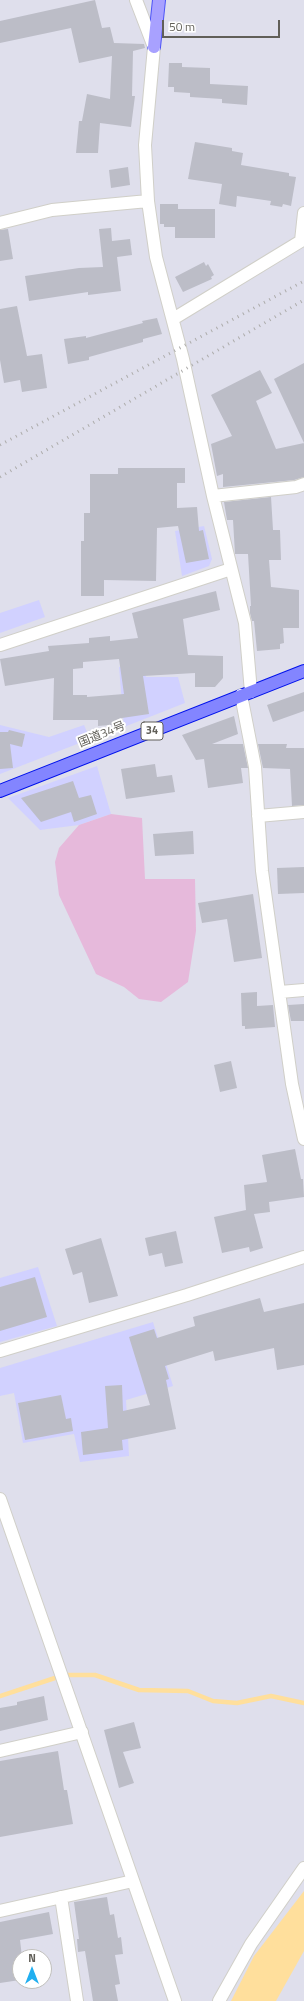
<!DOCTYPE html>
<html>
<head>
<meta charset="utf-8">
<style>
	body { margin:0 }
	#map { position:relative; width:304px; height:2001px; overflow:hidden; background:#dfdfec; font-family:"Titillium Web",sans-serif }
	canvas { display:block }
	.north { position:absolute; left:12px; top:1949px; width:40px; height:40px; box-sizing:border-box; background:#fff; border:1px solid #c0bfbc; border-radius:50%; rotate:0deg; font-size:11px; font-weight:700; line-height:16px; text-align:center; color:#615f58 }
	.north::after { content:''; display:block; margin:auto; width:14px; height:18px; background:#21aff0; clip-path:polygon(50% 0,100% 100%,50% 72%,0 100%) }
	.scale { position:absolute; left:162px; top:20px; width:118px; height:18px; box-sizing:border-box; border:2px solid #615f58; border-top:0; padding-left:5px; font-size:12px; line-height:14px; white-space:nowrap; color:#615f58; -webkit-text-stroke:3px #fff; paint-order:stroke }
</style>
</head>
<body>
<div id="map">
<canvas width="304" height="2001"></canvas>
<div class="north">N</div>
<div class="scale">50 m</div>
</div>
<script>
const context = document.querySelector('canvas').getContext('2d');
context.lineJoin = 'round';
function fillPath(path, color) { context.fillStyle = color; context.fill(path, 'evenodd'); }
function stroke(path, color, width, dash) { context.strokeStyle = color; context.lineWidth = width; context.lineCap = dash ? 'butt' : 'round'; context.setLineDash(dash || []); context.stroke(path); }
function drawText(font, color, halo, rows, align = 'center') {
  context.font = font + ' "Titillium Web","Noto Sans JP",sans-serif'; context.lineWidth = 4; context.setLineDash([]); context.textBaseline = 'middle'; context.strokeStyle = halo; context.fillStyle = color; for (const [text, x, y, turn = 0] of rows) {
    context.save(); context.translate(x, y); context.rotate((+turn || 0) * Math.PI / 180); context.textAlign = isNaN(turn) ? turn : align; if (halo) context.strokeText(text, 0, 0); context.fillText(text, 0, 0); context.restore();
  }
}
const commercial = new Path2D(`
	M204,526l8,33 -3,7 -27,10 -7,-45z
	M39,600l6,17 -45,16v-20z
	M144,664l2,13h32l7,26 -61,24 -5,-60z
	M0,725l49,12 35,-12 6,14 -90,35z
	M97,766l14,48 -32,11 -39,5 -32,-32z
	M38,1267l19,59 -57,16v-64z
	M153,1322l20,64 -47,14 3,56 -49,6 -6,-28 -51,9 -9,-50 -14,3v-28z`);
const green = new Path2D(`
	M111,814l31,4 3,61h50l1,52 -8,51 -27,20 -22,-3 -15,-12 -28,-13 -37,-79 -4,-33 4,-14 20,-23z`);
const water = new Path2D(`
	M304,1891v60l-28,50h-45l23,-45z`);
const stream = new Path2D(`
	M0,1696l64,-21h31l44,15 49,1 25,10 24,2 34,-7 33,7`);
const building = new Path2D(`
	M95,0l7,28 8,-1 4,16 30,1 1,4 -12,3 -1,45h3l-4,31 -31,-4 -2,30h-22l3,-32h3l5,-27 23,5 2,-43 -33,7 -8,-35 -71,15v-22z
	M169,63h13v4l28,1v16l38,2 -1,19 -25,-2v-4l-32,-2v-4l-16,-1v-5h-6z
	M195,142l37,6v3l11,2 -2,12 48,8v3l7,1 -5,29 -8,-2 -1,3 -12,-2 1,-4 -34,-5 -1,11 -17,-3 3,-20 -34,-5z
	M128,167l2,18 -19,3 -2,-18z
	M160,204h18v5h37v29h-40v-11h-11v-3h-4z
	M111,228l1,13 18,-2 2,16 -15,2 4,34 -33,4v-3l-59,9 -4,-25 54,-8 24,-1 -4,-38z
	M8,229l5,30 -13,2v-31z
	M204,262l2,4 2,-2 6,11 -3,2 1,2 -29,13 -8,-15z
	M17,306l10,50 15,-2 5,34 -25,4 -2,-12 -16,3 -4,-23v-51z
	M157,318l5,16 -19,5v3l-54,15v3l-21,4 -4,-25 22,-3v2l57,-15 -1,-2z
	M304,363v114l-10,3 -71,7v-13l-6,2 -6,-32 21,-8 -21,-41 49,-25 12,23 -16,8 20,48 28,-6 -30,-64z
	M118,468h67v15h-8v25l20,-1 2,24 4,-1 6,29 -23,4 -8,-37 -21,2 -1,53 -52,-1v16h-23v-55h3v-28h6v-39h28z
	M271,497l2,33h7l1,30h-12l2,27 28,3v38h-16l1,15 -4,1v5l-23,2 -3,-30h-2l-2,-8v-7h1l-3,-52h-13l-2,-34h-6l-3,-18z
	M216,591l4,19 -37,9 5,36 35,1v22l-8,9h-20v-14l-52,3 6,38 -27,4 1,6 -25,2v-6h-45l1,-42 -49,8 -5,-27 49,-8 -1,-5 41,-3v-5l21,-2v5l28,-3 -6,-25zM119,659l5,35 -37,3v-2h-14v-26l10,-1v-6z
	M304,692v19l-31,11 -6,-17z
	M234,716l4,18 -26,10h31l5,24h-7l2,15 -35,5 -4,-29 -8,1 -14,-25z
	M9,730l16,4 -3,13 -12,-3 3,24 -13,1v-37h8z
	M258,744h29l-1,4h18v57l-12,1 -2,-37 -27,-1z
	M155,764l2,13 15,-2 3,17 -49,7 -5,-30z
	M73,781l6,17 12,-3 6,19 -23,8 -3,-10 -30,10 -20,-24z
	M193,831l1,23 -39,2 -2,-22z
	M304,867v26l-26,1 -1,-26z
	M253,894l9,64 -28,4 -7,-43 -25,4 -4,-20z
	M257,992v14l16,-1 2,22 -30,2v-3h-3l-1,-33z
	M304,1004v17h-13l-3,-16z
	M231,1061l6,27 -17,4 -6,-27z
	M295,1149l6,30h2l1,18 -35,5 1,10 -16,2 9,34 -13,4 -1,-5 -27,6 -8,-36 32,-7 -2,-25 23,-3 -5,-27z
	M176,1231l7,32 -18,4 -3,-14 -13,3 -4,-18z
	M101,1238l17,58 -29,7 -7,-31 -9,3 -8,-26z
	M35,1277l12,40 -47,14v-44z
	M260,1298l4,14 40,-9v62l-27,5 -3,-22 -59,13 -2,-10 -48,15 4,13 -3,1 10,49 -54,11 1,10 -40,5 -2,-23 27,-4 -3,-42 17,-1 1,26 27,-6 -21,-68 25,-8 3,9 38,-12 -2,-9z
	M61,1395l5,24 5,-1 2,13 -48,9 -7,-37z
	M44,1696l4,24 -48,11v-23l17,-3v-3z
	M134,1722l7,26 -18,4 11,31 -15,5 -15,-58z
	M58,1751l6,39h3l6,34 -73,13v-76z
	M107,1897l3,18 4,-1 4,24 3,-1 2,17 -8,1 5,29 -5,1 3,16h-25l-8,-50 -7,1 -1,-13h2l-5,-37z
	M49,1912l4,22 -33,6 2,17h-2v23l-20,3v-61z`);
const minor = new Path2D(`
	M136,0l18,47 -9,98 3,56 8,56 27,102 30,137 32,127 6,69
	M0,223l52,-13 96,-9
	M173,319l128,-78 3,-28
	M213,496l83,-9 8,-3
	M0,645l231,-76
	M241,695l14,72 7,104 30,213 12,55
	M258,816l46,-4
	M280,992l24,-2
	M0,1351l187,-56 117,-38
	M0,1499l175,502
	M0,1751l82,-19
	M61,1897l16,104
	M0,1911l133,-30
	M219,2001l32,-57 53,-76`);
const major = new Path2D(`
	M154,47l5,-47`);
const highway = new Path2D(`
	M0,791l304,-120`);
const rail = new Path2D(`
	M0,445l304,-164
	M0,477l304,-177`);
const shields = [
	[152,731,22]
];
const shieldNames = [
	["34",152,731]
];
const streetNames = [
	["国道34号",102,735,-22]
];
fillPath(commercial, '#d1d1ff');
fillPath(green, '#e6b9db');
fillPath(water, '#ffdf9c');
stroke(stream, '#ffdf9c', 4.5);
fillPath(building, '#bcbdc7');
stroke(minor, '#d0cfc8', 14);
stroke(major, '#4d54f7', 14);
stroke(highway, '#0012eb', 14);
stroke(minor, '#fff', 12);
stroke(major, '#a8a1ff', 12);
stroke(highway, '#8385ff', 12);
stroke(rail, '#adacab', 3, [1, 5]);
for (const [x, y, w] of shields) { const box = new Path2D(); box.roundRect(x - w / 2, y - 9, w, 18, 3); context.fillStyle = '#fff'; context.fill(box); stroke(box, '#615f58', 1); }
drawText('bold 11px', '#615f58', null, shieldNames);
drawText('12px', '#615f58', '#fff', streetNames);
</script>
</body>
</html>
